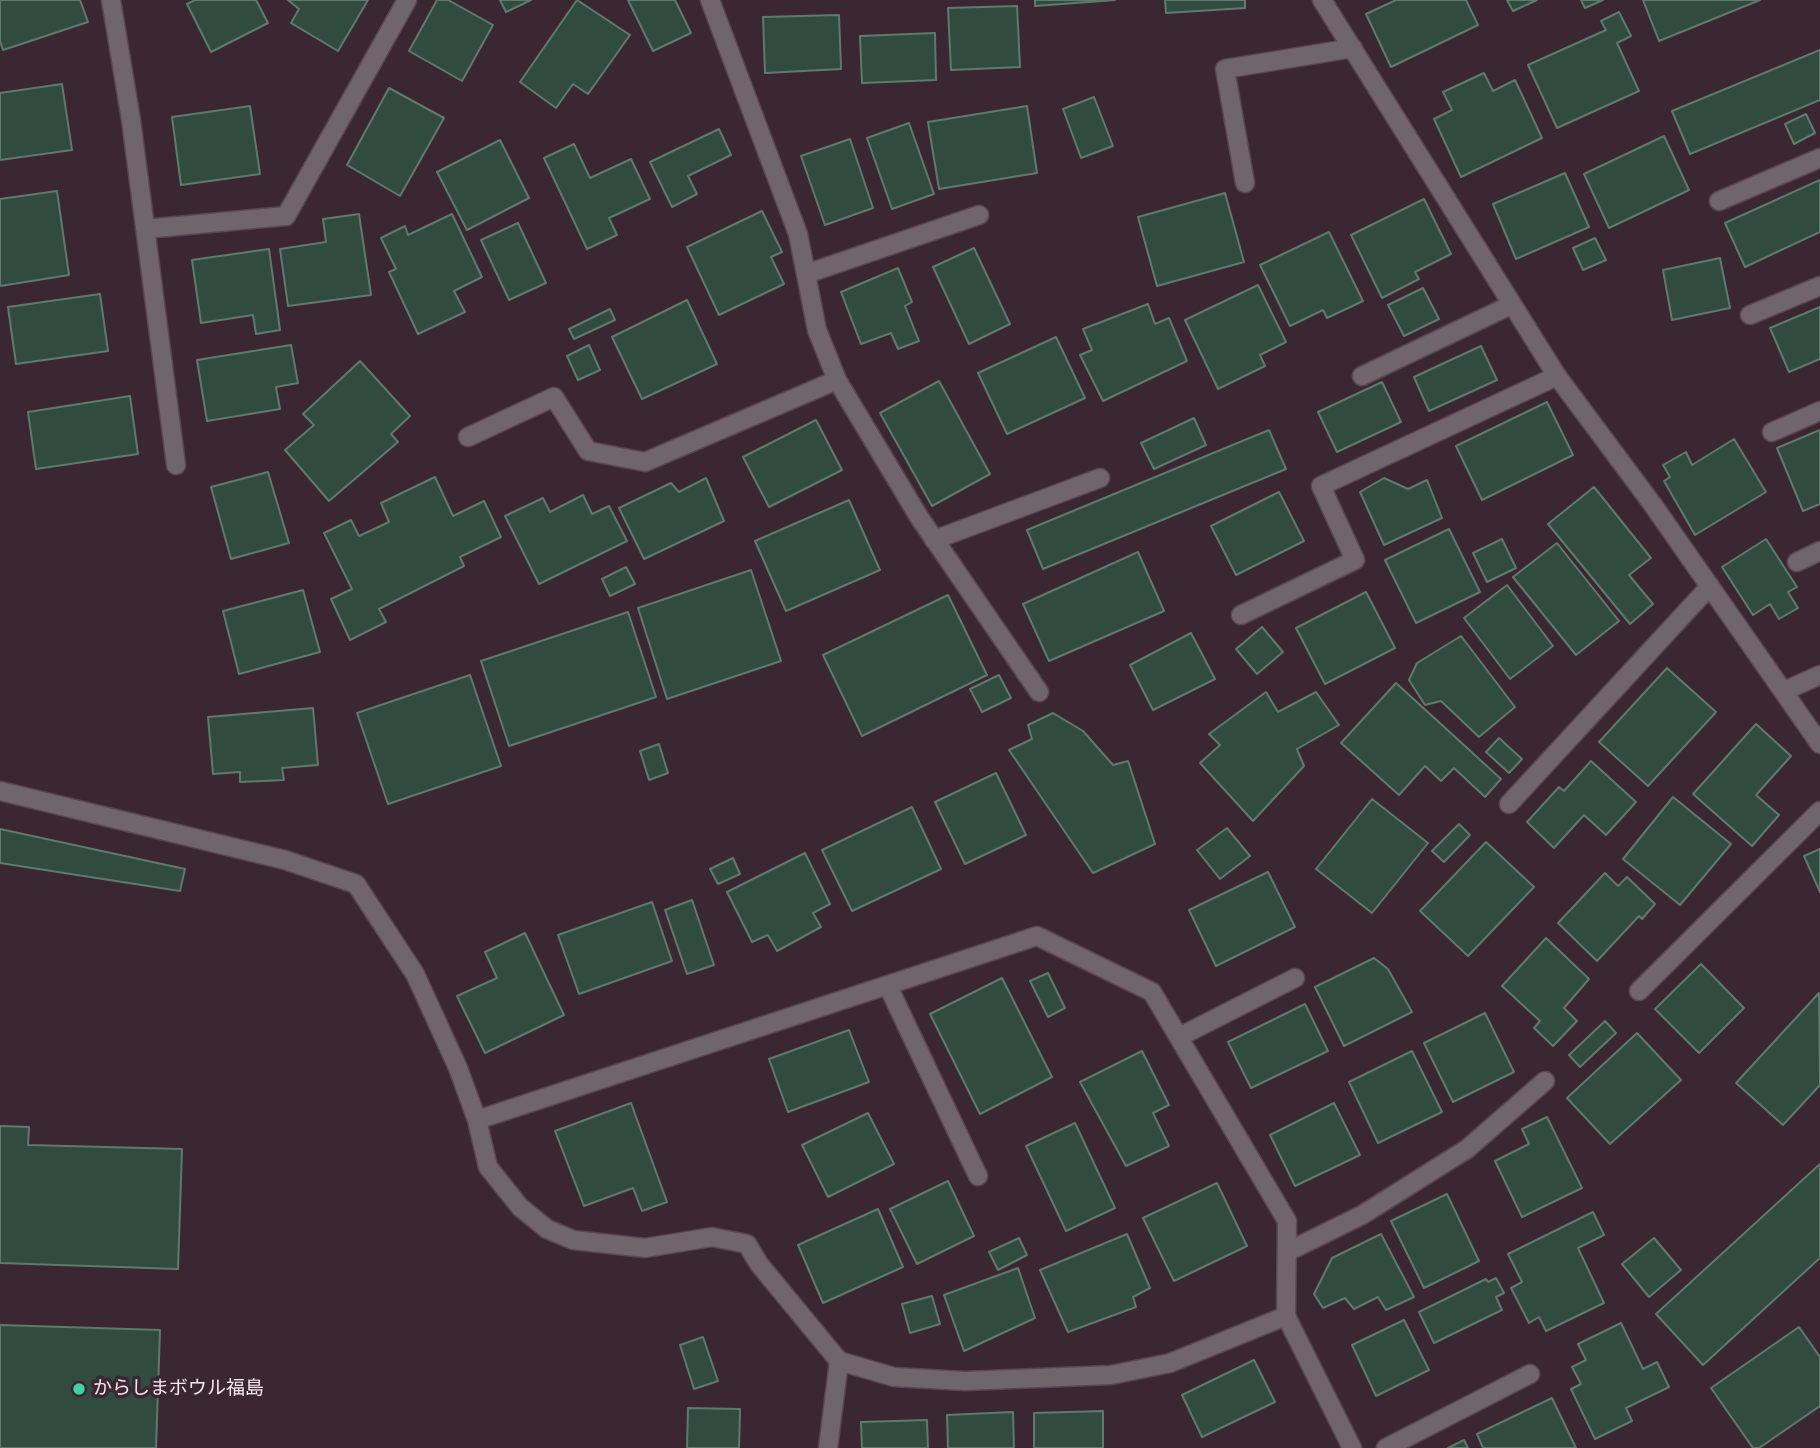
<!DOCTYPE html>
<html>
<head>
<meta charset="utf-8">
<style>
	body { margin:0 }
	canvas { display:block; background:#3b2731 }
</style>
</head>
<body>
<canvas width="1820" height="1448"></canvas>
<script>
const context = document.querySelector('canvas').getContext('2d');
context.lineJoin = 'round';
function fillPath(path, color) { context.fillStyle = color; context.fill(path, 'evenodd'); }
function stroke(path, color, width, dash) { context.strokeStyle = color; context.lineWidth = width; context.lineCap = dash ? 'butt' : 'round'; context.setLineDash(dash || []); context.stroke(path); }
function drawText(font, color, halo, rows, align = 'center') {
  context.font = font + ' "DM Sans","Noto Sans JP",sans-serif'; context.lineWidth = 7; context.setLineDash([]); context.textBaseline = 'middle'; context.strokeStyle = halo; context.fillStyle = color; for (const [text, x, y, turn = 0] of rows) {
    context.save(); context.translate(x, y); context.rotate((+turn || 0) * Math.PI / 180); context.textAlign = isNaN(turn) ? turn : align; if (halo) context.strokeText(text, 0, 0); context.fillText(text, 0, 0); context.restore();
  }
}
const building = new Path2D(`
	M0,0h80l8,22 -85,28 -3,-9z
	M195,0h61l12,23 -57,29 -24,-48z
	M288,0h80l-30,51 -47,-28 8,-14z
	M437,0h11l45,25 -31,56 -53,-30z
	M500,0h31l-25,12z
	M577,0l53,35 -42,59 -15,-10 -17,24 -36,-26z
	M628,0h47l16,33 -38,18z
	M1035,0h80l-80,6z
	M1165,0h80v8l-79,5z
	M1396,0h70l12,25 -87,42 -25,-53z
	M1507,0h30l-24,11z
	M1581,0h22l-18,8z
	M1643,0h117l-101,41z
	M1017,6l3,61 -69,3 -3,-62z
	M1619,12l12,24 -14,7 22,48 -82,37 -29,-63 78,-35 -5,-9z
	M839,15l2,54 -76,4 -2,-56z
	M935,33l1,47 -74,3 -2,-47z
	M1820,50v50l-130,54 -18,-43z
	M1484,73l9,18 22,-11 27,58 -81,39 -27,-58 18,-9 -9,-18z
	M62,84l10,66 -72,10v-67z
	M389,88l55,30 -44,78 -53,-31z
	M1094,97l19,49 -32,12 -18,-49z
	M250,106l10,68 -79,11 -9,-68z
	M1027,106l10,67 -98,16 -11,-67z
	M1806,114l9,19 -21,11 -9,-20z
	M909,123l25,71 -42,15 -25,-71z
	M719,129l12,26 -43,21 9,18 -25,13 -22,-45z
	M1664,136l25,54 -80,38 -25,-54z
	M850,139l23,69 -48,17 -24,-69z
	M500,140l29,58 -62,32 -30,-58z
	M574,144l16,34 41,-19 19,40 -41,19 8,17 -30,14 -43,-91z
	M1565,173l24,54 -73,32 -23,-55z
	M1820,180v52l-75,35 -20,-44z
	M57,191l12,84 -69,11v-87z
	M1225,193l19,69 -87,24 -19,-69z
	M1424,199l27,55 -36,18 4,7 -37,19 -31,-63z
	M762,211l20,41 -11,5 13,27 -65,31 -32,-68z
	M359,214l12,81 -83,11 -8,-57 46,-7 -3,-23z
	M452,214l30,63 -28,14 11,21 -47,22 -29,-62 7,-3 -15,-31 24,-12 3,9z
	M518,223l28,60 -37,17 -28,-60z
	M1329,232l34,69 -36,17 -4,-8 -33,16 -30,-61z
	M1595,238l11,22 -23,10 -10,-22z
	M974,248l36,76 -41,20 -36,-77z
	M269,249l11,81 -24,4 -3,-19 -52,8 -9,-63z
	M1720,258l10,50 -58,12 -9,-50z
	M898,268l14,34 -7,4 14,35 -21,8 -7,-16 -30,11 -20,-52z
	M1258,285l28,57 -26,13 5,11 -47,23 -33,-69z
	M1423,288l16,31 -35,17 -16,-31z
	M100,294l8,57 -92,13 -8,-57z
	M687,300l30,64 -75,35 -30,-62z
	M1148,304l7,20 14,-6 18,43 -84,40 -23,-46 12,-5 -9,-21z
	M1820,307v52l-31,13 -19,-44z
	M610,309l5,11 -41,19 -5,-10z
	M1056,337l29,61 -78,36 -29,-61z
	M291,345l7,38 -22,4 4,22 -73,12 -10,-61z
	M589,345l11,25 -22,10 -11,-24z
	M1481,346l16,34 -68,31 -15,-34z
	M360,361l50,55 -19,18 7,8 -69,59 -44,-51 29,-25 -11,-11z
	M939,381l51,93 -58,32 -52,-93z
	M1382,382l19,40 -64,30 -19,-40z
	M130,396l8,58 -102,15 -8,-57z
	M1547,402l26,53 -91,45 -26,-54z
	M1194,418l12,27 -52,24 -13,-26z
	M816,420l26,50 -73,37 -26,-50z
	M1269,430l17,39 -243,100 -16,-39z
	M1820,430v74l-17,7 -26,-63z
	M1734,439l32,53 -71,43 -31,-54 6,-4 -7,-12 23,-13 6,13z
	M268,472l21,71 -58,16 -20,-72z
	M435,477l18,39 31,-15 17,36 -41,20 4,9 -85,43 7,13 -36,18 -19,-41 21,-10 -28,-56 27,-13 8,16 30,-14 -8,-19z
	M706,478l18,43 -80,38 -25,-51 52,-25 8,9z
	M1384,478l24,11 19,-9 15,38 -58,27 -24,-53z
	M1594,487l57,71 -22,17 24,29 -23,20 -82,-100z
	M1279,492l25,49 -68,34 -25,-49z
	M583,495l9,19 17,-8 18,35 -88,43 -34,-68 38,-18 7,14z
	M849,500l31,70 -94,41 -31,-70z
	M1449,529l31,63 -64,31 -31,-63z
	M1502,539l14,29 -29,14 -14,-29z
	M1766,539l31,48 -9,5 10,16 -19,11 -9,-15 -17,11 -31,-48z
	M1557,543l62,78 -43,34 -63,-78z
	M1138,552l26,59 -115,50 -26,-57z
	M626,567l9,17 -25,12 -8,-17z
	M751,570l30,91 -114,38 -29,-91z
	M1507,585l46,61 -43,33 -46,-61z
	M303,590l17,62 -81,22 -16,-63z
	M1366,592l29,56 -70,36 -29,-56z
	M948,595l39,80 -125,61 -39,-81z
	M628,612l28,85 -147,49 -28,-85z
	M1262,627l21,25 -26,22 -21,-25z
	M1191,633l24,46 -62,31 -23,-45z
	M1461,636l54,71 -36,30 -38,-36 -16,4 -16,-25 8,-17z
	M1667,668l49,44 -68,74 -49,-44z
	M470,675l31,91 -113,38 -31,-91z
	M999,675l12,23 -29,14 -12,-23z
	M1396,683l105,96 -16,18 -31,-29 -13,13 -16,-15 -26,29 -58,-52z
	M1266,692l12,20 38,-20 23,33 -42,24 7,17 -51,55 -53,-58 20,-18 -11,-11z
	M313,708l5,57 -36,3 2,12 -44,2v-10l-27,2 -5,-57z
	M1053,713l30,18 30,34 15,-4 27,83 -62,29 -84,-123 23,-11 -4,-14z
	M1756,724l35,32 -35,39 23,20 -27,31 -59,-52z
	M1499,738l23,21 -13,14 -23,-21z
	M659,744l9,29 -19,7 -9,-29z
	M1591,761l45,41 -30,33 -22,-20 -30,33 -27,-26 32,-35 5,4z
	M996,773l30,62 -61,29 -30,-62z
	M1673,797l58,47 -51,61 -57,-46z
	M1372,799l56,44 -56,70 -56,-44z
	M912,807l29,62 -89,42 -30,-61z
	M1459,824l11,11 -26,27 -12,-11z
	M1227,828l23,28 -30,23 -23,-29z
	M0,829l185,40 -5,22 -180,-28z
	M1486,842l48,45 -66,69 -48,-45z
	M1820,849v43l-16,-36z
	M805,853l25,51 -17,9 8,14 -44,24 -9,-16 -16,7 -25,-50z
	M733,858l7,16 -22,10 -8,-15z
	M1268,872l27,55 -79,39 -27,-56z
	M1605,873l13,13 9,-9 28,27 -13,15 -3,-3 -42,45 -39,-38z
	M692,900l22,65 -27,9 -22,-64z
	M652,902l20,59 -93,33 -21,-59z
	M525,933l39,82 -79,38 -28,-57 40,-18 -12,-26z
	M1546,938l43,41 -25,29 13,13 -24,25 -19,-18 6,-7 -38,-35z
	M1374,958l14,11 24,43 -68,34 -29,-59z
	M1701,964l43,44 -45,45 -44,-44z
	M1048,973l17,35 -17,9 -18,-36z
	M1002,978l50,99 -72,37 -50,-100z
	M1819,993l1,92 -37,40 -47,-42z
	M1305,1004l23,47 -77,37 -23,-46z
	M1485,1013l29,59 -61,30 -29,-59z
	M1605,1021l11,12 -36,34 -11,-12z
	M849,1030l20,52 -81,30 -19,-53z
	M1637,1033l44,47 -71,64 -43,-46z
	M1142,1051l27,54 -16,8 16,33 -43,20 -46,-84z
	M1412,1051l30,61 -64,31 -29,-61z
	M631,1103l36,99 -25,9 -9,-23 -49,18 -29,-75z
	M1334,1103l26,52 -65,31 -25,-51z
	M868,1113l26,51 -66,33 -26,-52z
	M1547,1117l35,71 -60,29 -27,-56 34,-17 -7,-15z
	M1075,1123l40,85 -49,23 -40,-85z
	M0,1126l29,1 -1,18 154,4 -4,120 -178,-6z
	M1820,1164v94l-117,107 -47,-51z
	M948,1181l26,55 -57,28 -27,-55z
	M1217,1183l30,63 -73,35 -31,-63z
	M1447,1194l32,67 -55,27 -33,-67z
	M878,1209l25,58 -80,36 -25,-58z
	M1593,1212l11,23 -26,13 26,55 -58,28 -7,-14 -10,6 -18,-35 11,-6 -14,-28z
	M1127,1234l23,54 -17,9 3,10 -68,25 -28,-62z
	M1381,1234l33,63 -28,13 -8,-13 -24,12 -9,-11 -22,10 -9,-14 18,-36z
	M1019,1238l8,17 -29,15 -9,-18z
	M1654,1238l27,32 -32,27 -27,-33z
	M1018,1268l17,50 -71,33 -20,-56z
	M1496,1278l8,15 -8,4 6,13 -68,33 -15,-31 67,-33 2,3z
	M932,1296l8,28 -30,9 -8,-29z
	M1404,1320l25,50 -53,26 -24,-51z
	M1621,1323l22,46 14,-7 12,25 -43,21 6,13 -37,18 -24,-50 10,-5 -9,-17 14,-7 -8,-16z
	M0,1325l160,5 -4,118h-156z
	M1799,1327l21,30v49l-61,42h-6l-42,-60z
	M703,1337l15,44 -24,8 -14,-44z
	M1254,1360l21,42 -73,35 -20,-42z
	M1552,1398l24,50h-93l-6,-14z
	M688,1408l52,1 -1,39h-52z
	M1103,1411v37h-69v-35z
	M1013,1412l1,36h-66l-1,-33z
	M927,1420l1,28h-66l-1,-26z
	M1464,1440l4,8h-20z`);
const street = new Path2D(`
	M111,0l20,120 45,345
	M710,0l88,234 19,96 20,50 82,137 120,175
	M1322,0l235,376 96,129 167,239
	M1245,183l-20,-114 128,-21
	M1719,201l101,-43
	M145,229l141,-13 121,-216
	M806,274l173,-59
	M1750,315l70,-29
	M1362,376l149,-71
	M1772,432l48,-21
	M468,437l86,-40 34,54 57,11 192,-82
	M934,540l166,-62
	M1797,562l23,-11
	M1241,615l114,-55 -34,-74 236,-110
	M1784,691l36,-16
	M0,791l285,69 71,24 59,90 43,94 19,52 11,47 32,40 27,22 26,11 72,8 67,-11 35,7 12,20 80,97
	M1509,804l201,-218
	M888,986l90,190
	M1639,991l181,-180
	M1179,1037l116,-59
	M477,1120l560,-184 115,56 135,229 -1,95 66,132
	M1287,1252l75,-37 105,-66 78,-68
	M828,1448l11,-87 55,16 71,4 146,-6 59,-12 116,-47
	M1386,1448l144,-74`);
const markers = [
	[79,1389,7,"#3ed4a3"]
];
const poiNames = [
	["からしまボウル福島",93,1389]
];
fillPath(building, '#324b40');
stroke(building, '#5f796d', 2);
stroke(street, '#59464f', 21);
stroke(street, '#6f656a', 18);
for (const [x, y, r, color] of markers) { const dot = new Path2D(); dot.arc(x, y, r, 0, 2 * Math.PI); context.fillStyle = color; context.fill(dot); stroke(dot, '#3b2731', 2.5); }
drawText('19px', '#f5e7ed', '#3b2731', poiNames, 'left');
</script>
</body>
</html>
